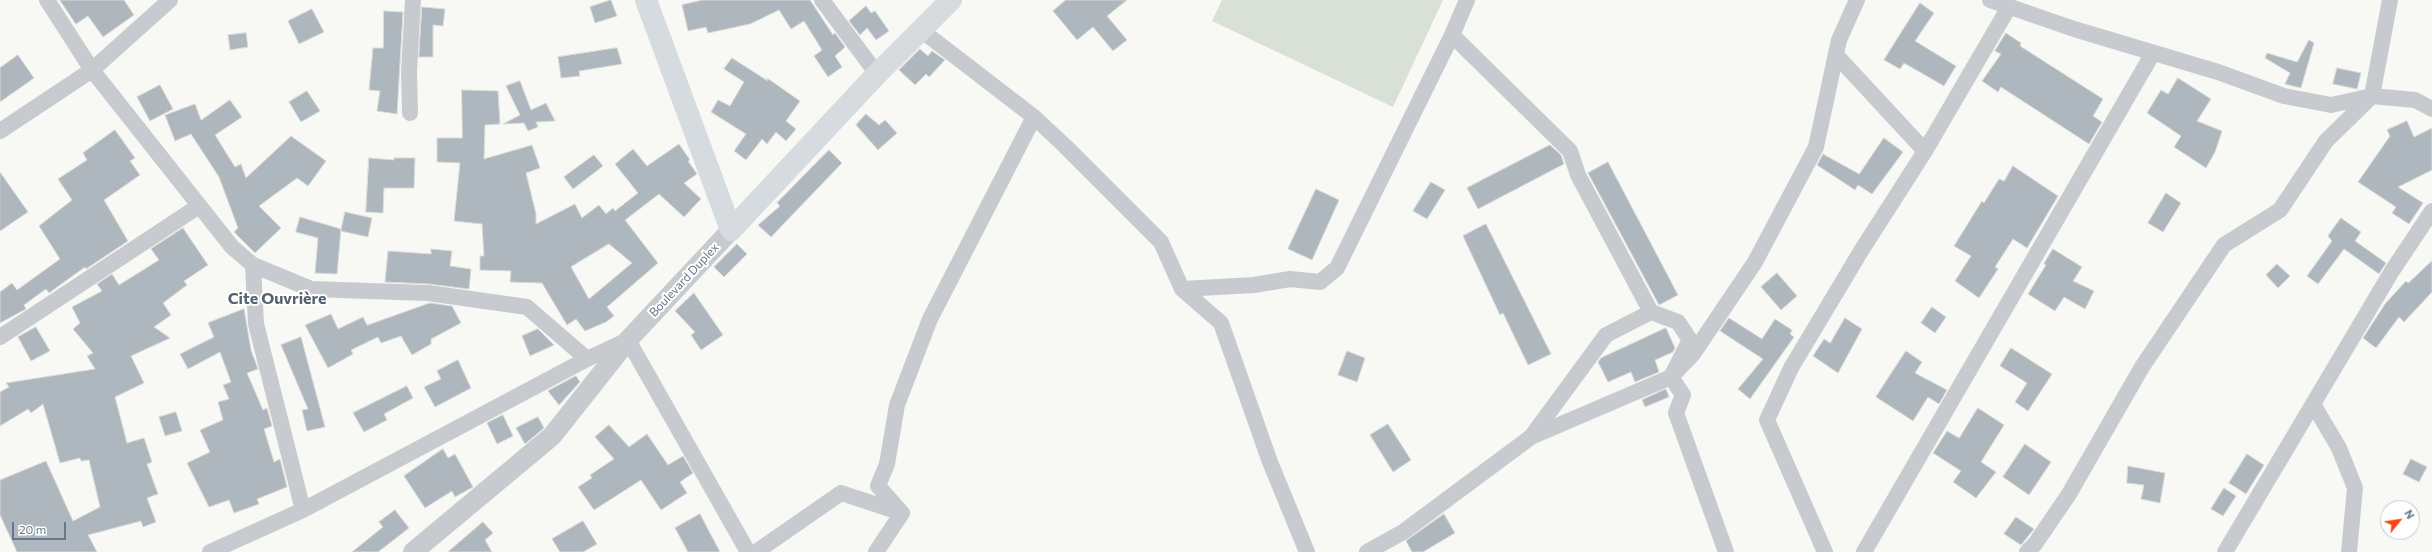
<!DOCTYPE html>
<html>
<head>
<meta charset="utf-8">
<style>
	body { margin:0 }
	#map { position:relative; width:2432px; height:552px; overflow:hidden; background:#f8f8f5; font-family:Commissioner,sans-serif }
	canvas { display:block }
	.north { position:absolute; left:2380px; top:500px; width:40px; height:40px; box-sizing:border-box; background:#fff; border:1px solid #c1c9d0; border-radius:50%; rotate:60deg; font-size:11px; font-weight:700; line-height:16px; text-align:center; color:#647989 }
	.north::after { content:''; display:block; margin:auto; width:14px; height:18px; background:#f54718; clip-path:polygon(50% 0,100% 100%,50% 72%,0 100%) }
	.scale { position:absolute; left:12px; top:522px; width:54px; height:18px; box-sizing:border-box; border:2px solid #647989; border-top:0; padding-left:5px; font-size:12px; line-height:14px; white-space:nowrap; color:#647989; -webkit-text-stroke:3px #fff; paint-order:stroke }
</style>
</head>
<body>
<div id="map">
<canvas width="2432" height="552"></canvas>
<div class="north">N</div>
<div class="scale">20 m</div>
</div>
<script>
const context = document.querySelector('canvas').getContext('2d');
context.lineJoin = 'round';
function fillPath(path, color) { context.fillStyle = color; context.fill(path, 'evenodd'); }
function stroke(path, color, width, dash) { context.strokeStyle = color; context.lineWidth = width; context.lineCap = dash ? 'butt' : 'round'; context.setLineDash(dash || []); context.stroke(path); }
function drawText(font, color, halo, rows, align = 'center') {
  context.font = font + ' Commissioner,sans-serif'; context.lineWidth = 4; context.setLineDash([]); context.textBaseline = 'middle'; context.strokeStyle = halo; context.fillStyle = color; for (const [text, x, y, turn = 0] of rows) {
    context.save(); context.translate(x, y); context.rotate((+turn || 0) * Math.PI / 180); context.textAlign = isNaN(turn) ? turn : align; if (halo) context.strokeText(text, 0, 0); context.fillText(text, 0, 0); context.restore();
  }
}
const green = new Path2D(`
	M1222,0h221l-50,107 -181,-86z`);
const building = new Path2D(`
	M60,0h64l10,15 -31,22 -15,-21 -12,8z
	M611,0l6,16 -22,7 -5,-16z
	M703,0h107l23,35 2,-2 10,14 -10,9 7,11 -14,10 -14,-21 8,-6 -18,-29 -13,8 -12,-19 -29,14 -42,9 -2,-6 -18,4 -6,-26z
	M1066,0h61l-20,16 20,24 -14,11 -20,-24 -16,13 -24,-29z
	M1920,3l14,10 -19,28 41,25 -12,20 -40,-23 -4,6 -16,-9z
	M866,6l5,7 4,-2 14,20 -13,9 -9,-12 -7,7 -11,-14z
	M422,7l23,2 -2,17 -10,-1v32h-14z
	M312,9l12,23 -25,12 -11,-23z
	M384,11l19,1 -6,102 -20,-3 3,-20 -11,-1 4,-42h10z
	M246,33l2,14 -18,3 -2,-15z
	M2006,33l15,10 -1,3 83,53 -10,17 9,6 -13,22 -88,-57 -3,5 -16,-11 19,-27 -6,-3z
	M2309,40l5,3 -13,45 -16,-4 5,-11 -25,-15 2,-5 30,9z
	M617,48l5,16 -43,7 1,5 -19,2 -3,-21z
	M920,49l8,7 4,-5 13,9 -16,17 -3,-3 -11,11 -16,-15z
	M18,55l16,23 -34,24v-34z
	M732,58l36,23 -1,-3 33,23 -14,20 10,8 -10,12 -10,-9 -9,12 -5,-5 -16,21 -12,-9 12,-17 -35,-22 7,-12 12,6 14,-24 -20,-13z
	M2337,68l24,5 -4,16 -24,-5z
	M2178,78l33,21 -14,22 25,10 -7,21 -9,16 -32,-21 7,-11 -34,-23 14,-23 7,4z
	M520,81l11,29 15,-7 9,18 -19,1 2,5 -10,4 -4,-8 -21,1 17,-9 -14,-29z
	M160,85l13,24 -23,12 -13,-24z
	M462,90l36,1 2,33 -15,1 -1,34 48,-14 8,23 -14,5 10,41v10l39,-20 7,14 17,-13 7,9 7,-6 2,3 23,-18 -23,-29 18,-15 14,17 32,-22 11,16 -2,1 9,13 -13,9 17,16 -17,18 -25,-23 -34,26 33,43 -51,44 7,9 -8,6 -21,9 -9,-12 -9,6 -25,-42 -32,-1 1,-11 -31,-1v-14h4l-2,-32 -28,-3 6,-58 -23,-1v-24h25zM609,244l23,19 -43,36 -18,-32z
	M307,91l13,20 -19,11 -12,-20z
	M230,100l12,17 -27,18 20,32 6,-3 5,14 45,-42 35,25 -18,25 -11,-8 -38,28 22,22 -26,25 -21,-21 4,-4 -19,-51 -28,-43 -16,7 -10,-26 30,-11 6,16z
	M866,114l13,11 6,-5 12,13 -19,17 -22,-25z
	M2407,121l7,16 18,-9v42l-34,17 25,16 -14,21 -17,-11 4,-6 -38,-25 32,-46 -3,-6z
	M115,130l20,28 -5,3 10,14 -36,25 24,41 -42,28 -1,-2 -36,26 -3,-4 -22,16 2,4 -26,14v-31l12,-9 5,7 43,-31 -21,-33 33,-26 -14,-21 29,-19 -4,-7z
	M1884,138l19,14 -31,42 -14,-9 -3,5 -38,-25 6,-11 36,20z
	M1550,145l11,10 3,9 -86,45 -11,-21z
	M829,150l13,13 -71,74 -13,-12 22,-19 -3,-3z
	M594,155l9,11 -30,23 -9,-12z
	M369,158l25,2v-2h21l-1,30h-30l-1,25 -17,-1z
	M1608,162l70,133 -19,10 -71,-132z
	M2013,166l45,30 -31,52 -14,-9 -18,28 3,2 -19,29 -24,-17 16,-25 -17,-10 28,-45 2,2 15,-24 5,2z
	M0,172l28,40 -28,19z
	M1431,182l14,8 -18,29 -14,-8z
	M1316,189l23,11 -27,60 -24,-11z
	M2166,193l15,10 -18,29 -15,-9z
	M345,212l27,6 -4,19 -27,-6z
	M300,217l41,12 -4,45 -22,-1 3,-35 -22,-6z
	M2341,218l20,14 -6,9 31,22 -7,11 -35,-25 -26,35 -11,-8 25,-35 -4,-5z
	M1486,224l65,130 -23,11 -25,-52 -3,2 -8,-17 -29,-62z
	M183,228l25,37 -24,16 3,4 -24,18 8,12 -17,12 16,11 -39,18 13,27 -29,14 12,46 17,-5 8,24 -5,2 11,30 -11,4 9,24 -13,5 -2,-6 -53,14 9,17h-80l-17,-37v-35l46,-19 27,60 27,-14 -11,-47 -8,1 -1,-3 -20,5 -17,-59 -12,9 -3,-4 -28,17v-34l9,-5 -3,-4 89,-14 -8,-13 6,-3 -20,-24 7,-6 -8,-16 30,-16 -5,-7 15,-10 7,11 40,-25 -8,-11z
	M737,244l10,10 -23,23 -10,-10z
	M431,249l21,2 -2,15 21,3 -2,20 -40,-5 -44,-2 3,-31 43,3z
	M2053,249l29,18 -9,14 21,10 -9,18 -21,-12 -9,14 -27,-17 18,-29 -2,-1z
	M2432,261v31l-28,30 -5,-5 -23,31 -13,-10 22,-34 21,-23 2,2z
	M2277,264l13,12 -12,12 -12,-13z
	M1777,273l20,23 -16,14 -20,-23z
	M694,293l29,42 -22,15 -10,-15 4,-3 -20,-21z
	M430,303l22,3 9,17 -30,16v5l-19,11 -11,-19 -20,7 -3,-6 -27,13 2,4 -25,14 -23,-43 26,-11 7,15 25,-12 4,8z
	M1932,307l14,10 -11,16 -14,-10z
	M244,309l7,41 7,19 -11,4 16,37 4,-2 5,18 -8,3 10,33 6,-3 7,28 -30,12 2,5 -25,9 -5,-13 -20,7 -22,-44 23,-11 -10,-22 23,-10 -5,-18 11,-3 -6,-14 8,-3 -11,-30 -32,17 -8,-15 34,-17 -6,-14z
	M1729,318l33,21 13,-20 17,11 -2,4 4,3 -44,62 -12,-10 25,-30 -43,-28z
	M1845,318l17,11 -24,44 -25,-17 11,-17 6,4z
	M36,327l14,24 -19,10 -13,-24z
	M1666,328l9,20 -2,4 -18,8 4,12 -24,10 -4,-10 -23,10 -10,-20 3,-4z
	M538,329l16,16 -24,11 -8,-20z
	M301,337l24,90 -18,4 -5,-21 6,-1 -27,-64z
	M2011,348l41,26 -24,37 -13,-9 12,-19 -27,-17z
	M1347,351l18,7 -8,24 -19,-7z
	M1906,351l16,11 -7,11 32,17 -8,14 -11,-7 -15,24 -37,-24z
	M458,360l13,28 -36,19 -11,-20 17,-8 -4,-8z
	M576,376l4,6 -21,23 -11,-14z
	M407,386l6,12 -29,16 3,6 -23,12 -11,-19z
	M1666,389l3,8 -24,10 -3,-7z
	M1978,408l26,17 -23,37 15,10 -20,26 -23,-16 8,-11 -28,-18 14,-22 12,7z
	M176,412l6,19 -17,5 -6,-19z
	M503,415l10,21 -16,8 -10,-21z
	M538,417l6,11 -19,16 -9,-16z
	M1388,424l23,36 -18,12 -23,-37z
	M609,425l20,22 18,-13 21,31 15,-9 10,17 -13,9 7,11 -26,17 -20,-30 -47,30 -16,-23 14,-9 -2,-3 24,-16 -19,-22z
	M2025,444l26,18 -22,33 -26,-18z
	M443,449l5,9 7,-4 18,33 -18,10 -3,-6 -27,17 -21,-32z
	M2247,454l17,11 -18,29 -17,-11z
	M2411,459l16,8 -8,15 -16,-8z
	M2128,466l37,7 -5,30 -19,-4 3,-14 -17,-2z
	M2224,488l12,8 -13,20 -12,-7z
	M395,510l14,18 -31,24h-26l31,-25 -4,-5z
	M700,514l20,38h-32l-13,-24z
	M1444,514l11,19 -32,19h-11l-6,-11z
	M2016,517l18,12 -13,16 -17,-11z
	M583,521l14,23 -14,8h-23l-8,-13z
	M483,522l10,11 -8,7 7,12h-44z`);
const minor = new Path2D(`
	M47,0l45,70 140,177 21,18 58,24 117,4 99,14 60,52
	M822,0l55,74
	M1990,0l84,29 144,43 66,24 47,9 41,-9 43,4 17,9
	M921,30l113,87 31,29 96,96 21,47 39,34 49,139 37,90
	M1452,35l118,116 8,24 73,137 27,10 12,18 -19,37 12,18 -7,18 50,139
	M1836,55l89,96
	M410,113l-1,-41 4,-72
	M0,131l92,-61 78,-70
	M253,265l3,59 47,186
	M1182,289l72,-4 36,-6 30,3 17,-14 115,-233 15,-35
	M0,337l199,-131
	M2313,404l26,44 16,40 -6,64
	M1531,437l75,-102 45,-23
	M210,552l93,-42 284,-151 41,-19 120,212
	M756,552l85,-59 61,20
	M876,552l26,-39 -24,-27 9,-22 10,-59 33,-86 104,-202
	M1367,552l36,-20 128,-95 140,-60 22,-23 62,-92 61,-115 23,-107 18,-40
	M1825,552l-58,-132 24,-52 70,-117 64,-100 84,-144
	M1864,552l289,-499
	M2027,552l8,-8 34,-50 73,-127 82,-122 56,-35 46,-69 46,-45 18,-96
	M2225,552l167,-281 40,-60`);
const tertiary = new Path2D(`
	M413,552l139,-116 76,-96 103,-110`);
const secondary = new Path2D(`
	M646,0l85,230 146,-156 74,-74`);
const streetNames = [
	["Boulevard Duplex",684,280,-47]
];
const districtNames = [
	["Cite Ouvrière",277,299]
];
fillPath(green, '#d9e0d5');
fillPath(building, '#aeb7bd');
stroke(building, '#dadad7', 1);
stroke(minor, '#c7cbcf', 16);
stroke(tertiary, '#c7cbcf', 20);
stroke(secondary, '#d6dbdf', 22);
drawText('12px', '#647989', '#fff', streetNames);
drawText('bold 16px', '#53626d', '#fff', districtNames);
</script>
</body>
</html>
